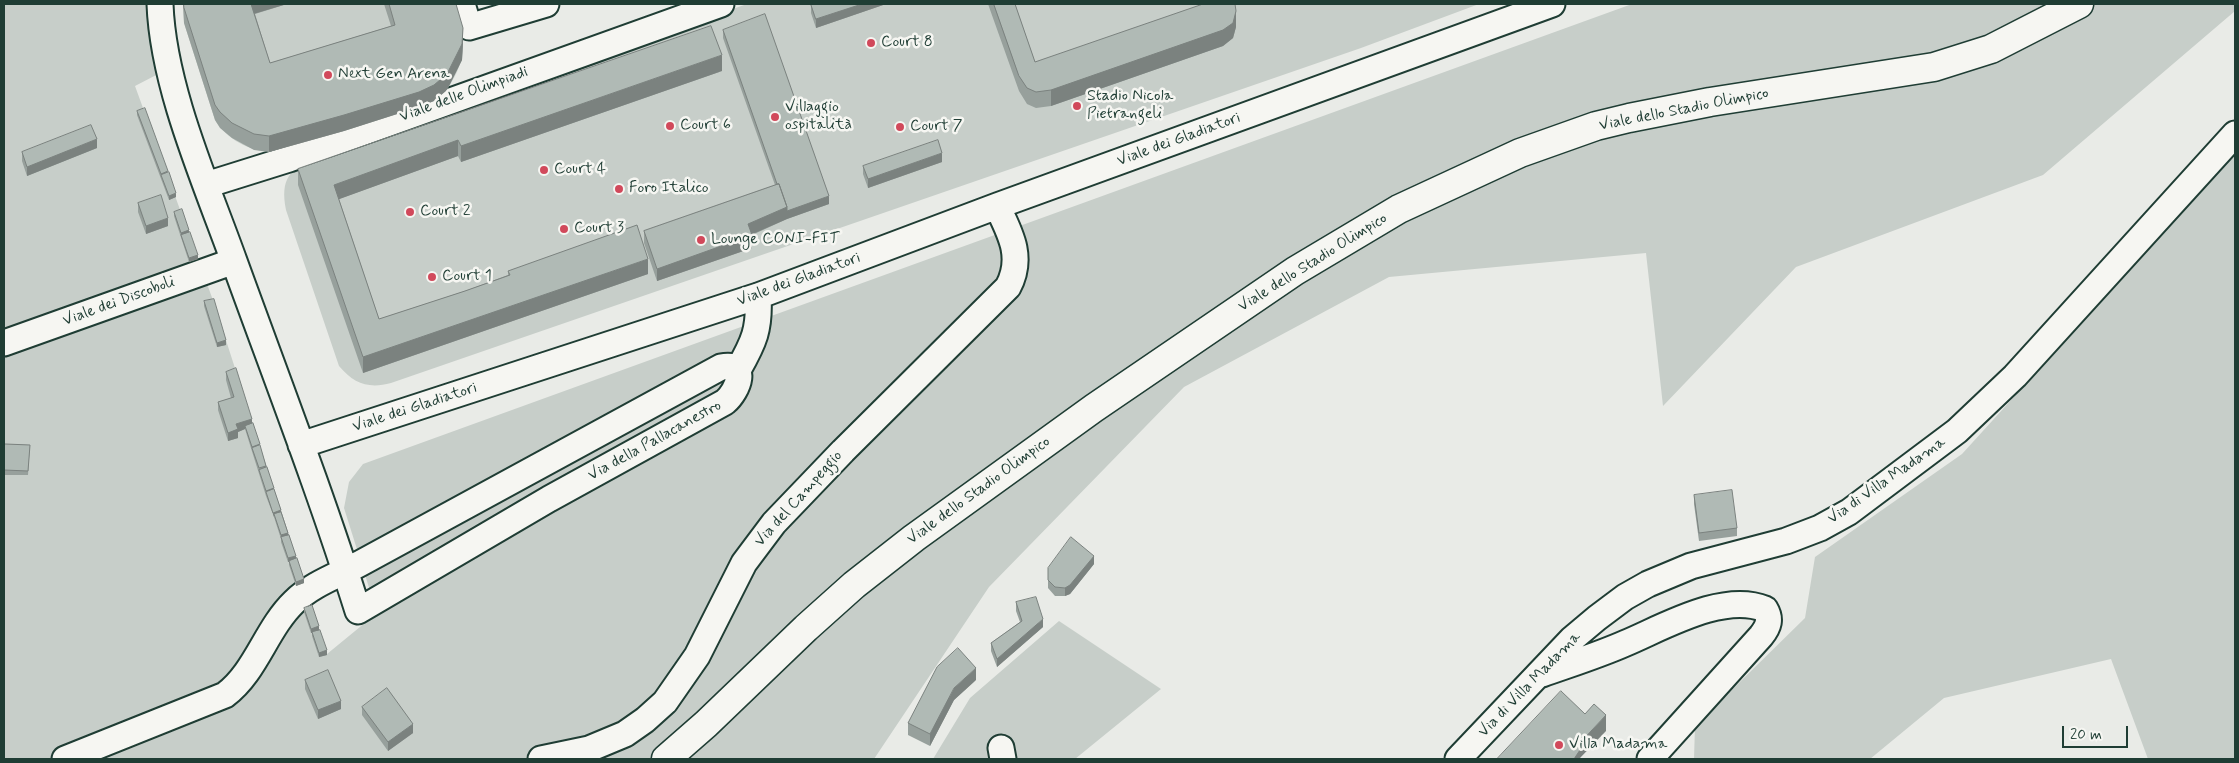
<!DOCTYPE html>
<html>
<head>
<meta charset="utf-8">
<style>
	body { margin:0 }
	#map { position:relative; width:2239px; height:763px; overflow:hidden; background:#e9ebe7; font-family:Mynerve,sans-serif }
	canvas { display:block }
	.frame { position:absolute; inset:0; border:5px solid #1f3d34; pointer-events:none }
	.scale { position:absolute; left:2062px; top:726px; width:66px; height:22px; box-sizing:border-box; border:2px solid #1f3d34; border-top:0; padding-left:6px; font-size:15px; line-height:18px; white-space:nowrap; color:#1f3d34; -webkit-text-stroke:4px #f6f6f2; paint-order:stroke }
</style>
</head>
<body>
<div id="map">
<canvas width="2239" height="763"></canvas>
<div class="frame"></div>
<div class="scale">20 m</div>
</div>
<script>
const context = document.querySelector('canvas').getContext('2d');
context.lineJoin = 'round';
function fillPath(path, color) { context.fillStyle = color; context.fill(path, 'evenodd'); }
function stroke(path, color, width, dash) { context.strokeStyle = color; context.lineWidth = width; context.lineCap = dash ? 'butt' : 'round'; context.setLineDash(dash || []); context.stroke(path); }
function drawText(font, color, halo, rows, align = 'center') {
  context.font = font + ' Mynerve,sans-serif'; context.lineWidth = 5; context.setLineDash([]); context.textBaseline = 'middle'; context.strokeStyle = halo; context.fillStyle = color; for (const [text, x, y, turn = 0] of rows) {
    context.save(); context.translate(x, y); context.rotate((+turn || 0) * Math.PI / 180); context.textAlign = isNaN(turn) ? turn : align; if (halo) context.strokeText(text, 0, 0); context.fillText(text, 0, 0); context.restore();
  }
}
const green = new Path2D(`
	M4,4h148l10,68 -27,14 79,217 113,351 50,-41 -33,-105 5,-26 14,-18 1269,-460h603v7l-192,164 -247,92 -133,139 -17,-153 -257,24 -205,110 -195,200 -115,172h-870z
	M183,4h269c12,38 18,50 -5,86l-169,61c-24,3 -50,-10 -63,-31l-31,-97z
	M747,4h732l-118,44 -970,335c-22,6 -37,1 -52,-17l-53,-156c-6,-32 4,-39 28,-55z
	M2235,154v605h-87l-37,-100 -167,39 -74,61h-176l1,-33 110,-108 10,-61 147,-103z
	M1059,621l102,68 -86,70h-142l37,-61z`);
const minor = new Path2D(`
	M462,4l7,23 77,-23
	M206,185l83,-26 432,-155
	M4,343l230,-82
	M738,370c16,-28 22,-41 20,-74
	M301,445l457,-149 239,-90 555,-202
	M1542,674c28,-10 57,-19 84,-31 38,-16 97,-51 139,-34 6,10 4,17 -4,27l-111,123
	M1001,748l2,11
	M65,759l160,-64c31,-23 41,-66 69,-93 18,-18 45,-27 67,-39l360,-196c29,-6 17,24 4,35l-176,97 -191,112c-37,-118 -82,-234 -124,-350 -28,-78 -71,-174 -74,-257
	M541,759l48,-10 36,-15 20,-14 20,-18 32,-46 47,-93 30,-40 69,-72 165,-164c16,-30 2,-54 -11,-81
	M1458,759l114,-120 25,-21 28,-21 23,-13 43,-18 95,-25 34,-13 29,-16 108,-81 58,-55 220,-242`);
const major = new Path2D(`
	M666,759l40,-35 100,-96 48,-43 60,-47 180,-130 201,-137 104,-62 121,-56 76,-27 33,-8 81,-16 224,-35 57,-18 88,-45`);
const wall = new Path2D(`
	M183,4h104l-32,10 15,49 121,-37 -7,-22h72l7,39 -1,17 -15,30 -13,11 -15,6 -75,24 -75,21 -15,-2 -22,-12 -12,-10 -5,-8 -31,-97z
	M811,4h75l-70,24 -5,-15z
	M988,4h27l20,58 201,-35 -3,11 -10,8 -172,60 -15,2 -9,-4 -8,-13z
	M723,30l106,174 -42,15 -35,16v13l-95,33 -13,-38v-12l131,-46 -52,-147z
	M722,71l-261,91 -3,-6 -119,43 40,120 86,-28 43,-16v-4l140,3 -285,99 -65,-188v-16z
	M137,111l31,62 8,24 -7,3 -32,-85z
	M97,148l-70,28 -5,-15v-9z
	M942,162l-74,26 -5,-14v-8z
	M138,203l30,23 -22,8 -8,-22z
	M174,212l15,20 9,27 -9,3 -15,-46z
	M204,301l22,44 -9,2 -13,-41z
	M226,372l26,51 29,87 23,73 -8,3 -7,-21v-3h-1l-7,-20v-3l-7,-22 -8,-21 -21,-67 -7,3v6l-10,3 -10,-31v-8l13,-4 -5,-18z
	M5,444l25,1 -2,30h-24z
	M1694,495l43,33v8l-38,5 -5,-37z
	M1094,564l-24,30 -5,2h-10l-7,-8v-20z
	M1016,602l27,25 -46,40 -6,-16v-8l29,-21 -4,-11z
	M304,608l15,22 8,25 -8,2 -7,-21v-3h-1l-7,-21z
	M305,680l36,29 -23,10 -13,-30z
	M976,680l-22,20 -24,46 -22,-11v-12z
	M362,707l51,26 -25,18 -26,-36z`);
const shadedWall = new Path2D(`
	M250,4h37l-37,11z
	M862,4h24l-70,24v-9z
	M1236,11v16l-3,11 -10,8 -172,60v-16z
	M463,28v15l-1,17 -15,30 -13,11 -15,6 -75,24 -75,21v-16z
	M722,55v16l-261,91v-16z
	M97,139v9l-70,28v-9z
	M458,140v16l-124,45v-16z
	M942,153v9l-74,26v-9z
	M176,193v4l-7,3v-4z
	M829,196v8l-42,15v-8z
	M787,207v12l-39,17v-12z
	M168,218v8l-22,8v-8z
	M189,230v4l-8,1v2v-4z
	M752,235v13l-95,33v-12z
	M198,255v4l-9,3v-4z
	M648,259v15l-285,99v-16z
	M226,340v5l-9,2v-4z
	M252,419v8l-7,-1v3l-7,3v6l-10,3v-8l8,-9z
	M281,510v4h-7l-1,3v-4z
	M288,533v4h-7v2v-4z
	M296,556v4l-8,2v-4z
	M1094,556v8l-24,30 -5,2v-8z
	M304,579v4l-8,3v-4z
	M1043,619v8l-46,40v-8z
	M319,626v5l-8,2v-4z
	M327,650v5l-8,2v-4z
	M976,668v12l-22,20 -24,46v-12l24,-46z
	M341,701v8l-23,10v-9z
	M1606,715v16l-26,27v1h-6l3,-13z
	M413,724v9l-25,18v-9z`);
const building = new Path2D(`
	M184,4h67l19,59 125,-38 -6,-21h67l7,24 -1,16 -15,30 -13,11 -15,7 -75,23 -75,21 -15,-2 -22,-11 -12,-11 -5,-7 -31,-97z
	M811,4h51l-46,15z
	M994,4h21l20,58 168,-58h32l1,7 -3,12 -10,7 -172,60 -15,2 -9,-4 -8,-12z
	M765,14l64,182 -42,15v-4l-8,-23h-2l-54,-154z
	M711,26l11,29 -261,91 -3,-6 -124,45 45,134 86,-28 45,-16 -2,-4 129,-46 11,34 -285,98 -65,-188z
	M145,108l23,63 -7,3 -24,-63z
	M91,125l6,14 -70,28 -5,-15z
	M938,140l4,13 -74,26 -5,-13z
	M169,172l7,21 -7,3 -8,-21z
	M779,184l8,23 -39,17 4,11 -95,34 -13,-38z
	M161,195l7,23 -22,8 -8,-23z
	M182,209l7,21 -8,3 -7,-21z
	M190,232l8,23 -9,3 -8,-23z
	M214,299l12,41 -9,3 -13,-42z
	M236,368l16,51 -16,5 2,5 -10,4 -10,-31 16,-5 -8,-25z
	M253,423l7,21 -8,3 -7,-21z
	M5,444l25,1 -2,26 -24,-1z
	M260,445l6,21 -7,2 -7,-20z
	M267,467l7,21 -8,3 -7,-21z
	M274,489l7,21 -8,3 -7,-21z
	M1732,490l5,38 -38,5 -5,-38z
	M281,512l7,21 -7,2 -7,-21z
	M289,535l7,21 -8,2 -7,-21z
	M1071,537l23,19 -24,29 -5,3 -10,-1 -7,-7v-12z
	M297,558l7,21 -8,3 -7,-21z
	M1036,597l7,22 -46,40 -6,-16 31,-22 -6,-19z
	M312,605l7,21 -8,3 -7,-21z
	M320,630l7,20 -8,3 -7,-21z
	M958,648l18,20 -22,20 -24,46 -22,-11 29,-56z
	M328,670l13,31 -23,9 -13,-30z
	M387,688l26,36 -25,18 -26,-35z
	M1561,691l24,23 9,-10 12,11 -29,31 3,4 -6,9h-77z`);
const markers = [
	[871,43,5,"#d1495b"],
	[328,75,5,"#d1495b"],
	[1077,106,5,"#d1495b"],
	[775,117,5,"#d1495b"],
	[670,126,5,"#d1495b"],
	[900,127,5,"#d1495b"],
	[544,170,5,"#d1495b"],
	[619,189,5,"#d1495b"],
	[410,212,5,"#d1495b"],
	[564,229,5,"#d1495b"],
	[701,240,5,"#d1495b"],
	[432,277,5,"#d1495b"],
	[1559,745,5,"#d1495b"]
];
const poiNames = [
	["Court 8",881,43],
	["Next Gen Arena",338,75],
	["Stadio Nicola",1087,97],
	["Pietrangeli",1087,115],
	["Villaggio",785,108],
	["ospitalità",785,126],
	["Court 6",680,126],
	["Court 7",910,127],
	["Court 4",554,170],
	["Foro Italico",629,189],
	["Court 2",420,212],
	["Court 3",574,229],
	["Lounge CONI-FIT",711,240],
	["Court 1",442,277],
	["Villa Madama",1569,745]
];
const streetNames = [
	["Viale delle Olimpiadi",464,95,-20],
	["Viale dello Stadio Olimpico",1684,110,-11],
	["Viale dei Gladiatori",1179,140,-20],
	["Viale dello Stadio Olimpico",1313,263,-32],
	["Viale dei Gladiatori",799,280,-20],
	["Viale dei Discoboli",119,302,-20],
	["Viale dei Gladiatori",415,408,-18],
	["Via della Pallacanestro",655,441,-29],
	["Via di Villa Madama",1887,481,-35],
	["Viale dello Stadio Olimpico",979,491,-36],
	["Via del Campeggio",799,499,-48],
	["Via di Villa Madama",1530,685,-46]
];
fillPath(green, '#c7cec9');
stroke(minor, '#1f3d34', 29);
stroke(major, '#1f3d34', 31);
stroke(minor, '#f6f6f2', 25);
stroke(major, '#f6f6f2', 28);
fillPath(wall, '#97a09c');
fillPath(shadedWall, '#7b827f');
fillPath(building, '#b0bab5');
stroke(building, '#7b827f', 1);
for (const [x, y, r, color] of markers) { const dot = new Path2D(); dot.arc(x, y, r, 0, 2 * Math.PI); context.fillStyle = color; context.fill(dot); stroke(dot, '#f6f6f2', 2); }
drawText('16px', '#1f3d34', '#f6f6f2', poiNames, 'left');
drawText('16px', '#1f3d34', '#f6f6f2', streetNames);
</script>
</body>
</html>
